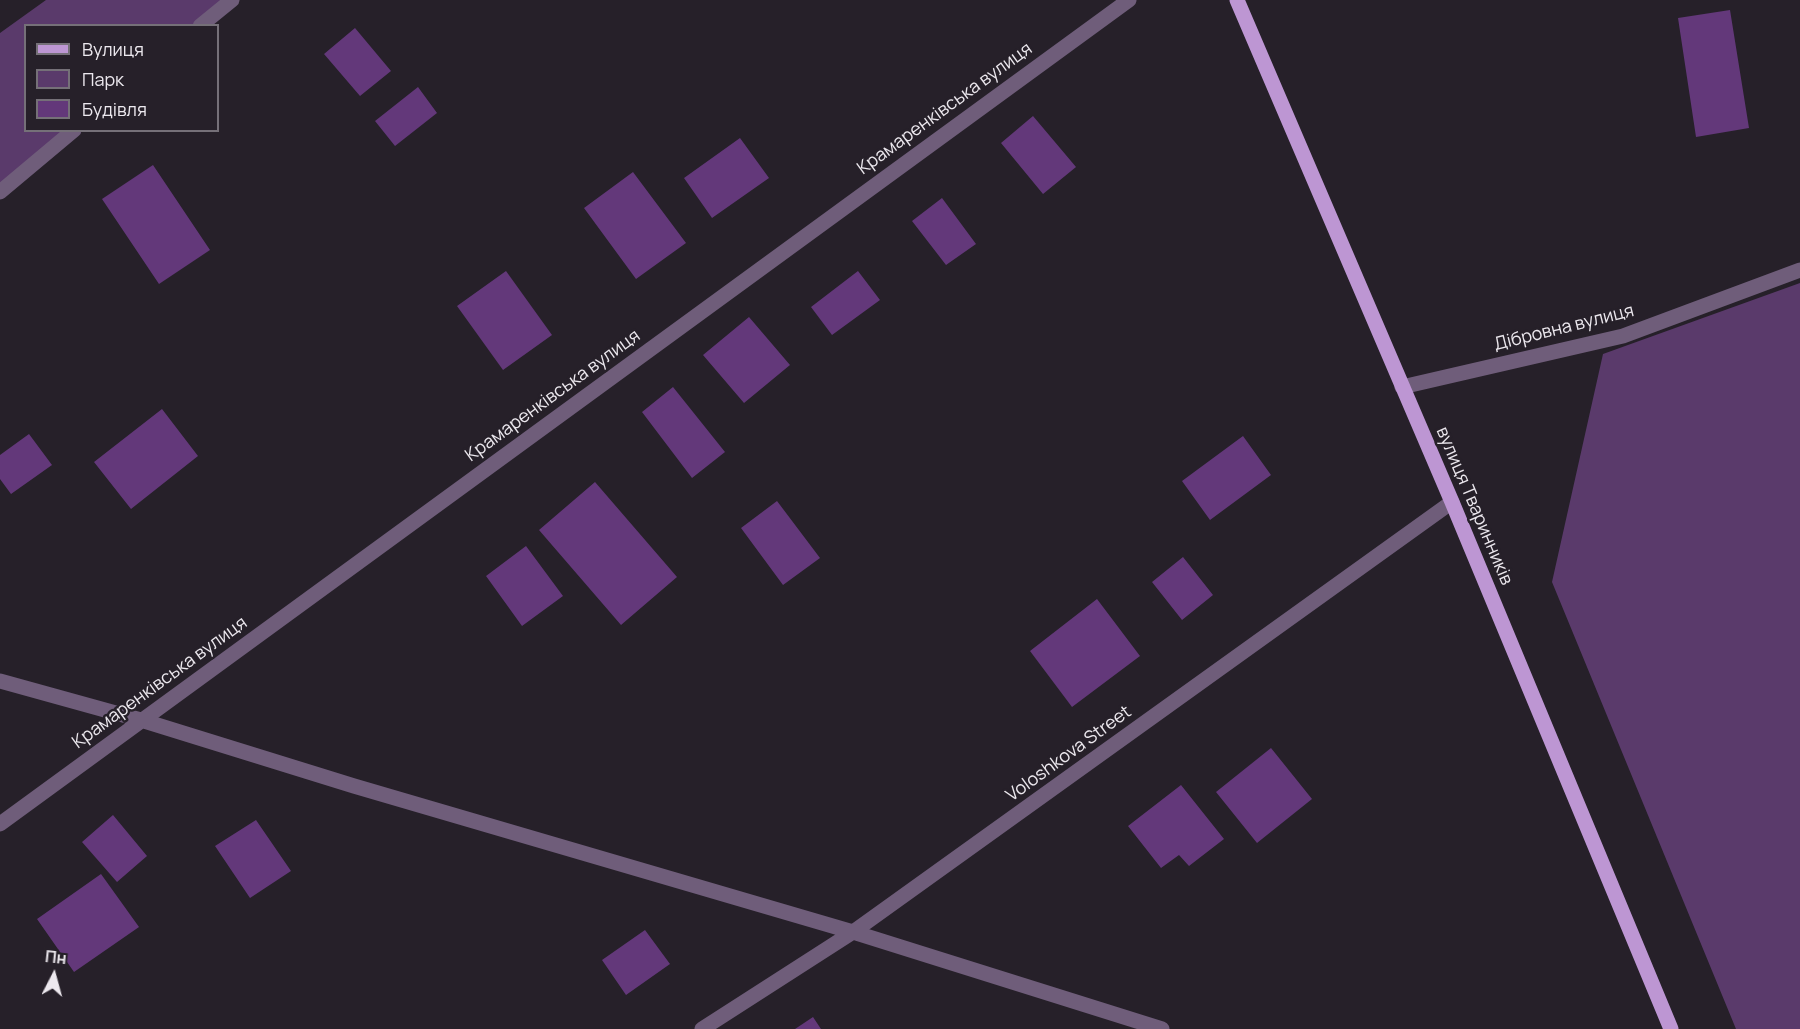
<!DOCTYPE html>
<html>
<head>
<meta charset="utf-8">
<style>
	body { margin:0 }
	#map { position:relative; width:1800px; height:1029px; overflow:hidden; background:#262029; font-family:Manrope,sans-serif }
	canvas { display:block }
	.legend { position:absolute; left:24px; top:24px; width:195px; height:108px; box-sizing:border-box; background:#262029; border:2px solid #757078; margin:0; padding:8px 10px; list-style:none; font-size:18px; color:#ece8ee }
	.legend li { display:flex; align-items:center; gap:12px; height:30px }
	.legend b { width:30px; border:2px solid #757078 }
	.north { position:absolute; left:24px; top:945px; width:60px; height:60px; -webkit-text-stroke:4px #262029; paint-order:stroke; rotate:6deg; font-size:16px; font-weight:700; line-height:24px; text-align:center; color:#ece8ee }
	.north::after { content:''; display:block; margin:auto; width:21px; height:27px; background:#ece8ee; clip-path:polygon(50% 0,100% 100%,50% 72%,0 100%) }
</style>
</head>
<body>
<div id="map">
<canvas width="1800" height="1029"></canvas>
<ul class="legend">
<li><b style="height:8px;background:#bd96d3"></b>Вулиця</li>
<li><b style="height:16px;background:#5a3a6b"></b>Парк</li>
<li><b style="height:16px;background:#63387a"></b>Будівля</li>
</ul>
<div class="north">Пн</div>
</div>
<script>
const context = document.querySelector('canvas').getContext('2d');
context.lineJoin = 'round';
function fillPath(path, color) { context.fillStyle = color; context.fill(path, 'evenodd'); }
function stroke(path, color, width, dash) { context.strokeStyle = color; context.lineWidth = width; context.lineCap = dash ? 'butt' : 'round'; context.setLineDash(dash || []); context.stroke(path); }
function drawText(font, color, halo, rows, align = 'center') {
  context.font = font + ' Manrope,sans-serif'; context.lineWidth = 5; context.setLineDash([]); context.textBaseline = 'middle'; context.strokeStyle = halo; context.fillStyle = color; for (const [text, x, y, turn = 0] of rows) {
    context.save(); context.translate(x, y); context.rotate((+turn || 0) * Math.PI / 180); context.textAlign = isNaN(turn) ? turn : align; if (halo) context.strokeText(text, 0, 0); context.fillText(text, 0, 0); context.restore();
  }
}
const green = new Path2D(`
	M46,0h186l-32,25 -174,1v104l48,1 -74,61v-159z
	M1800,283v746h-64l-184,-447 51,-228z`);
const building = new Path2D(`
	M1730,10l19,118 -53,9 -18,-119z
	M355,28l36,43 -31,25 -36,-42z
	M418,87l19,26 -42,33 -20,-25z
	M1033,116l43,51 -33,27 -42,-51z
	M740,138l29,40 -57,40 -28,-40z
	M153,165l57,85 -51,34 -57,-85z
	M633,172l53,71 -50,36 -52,-71z
	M942,198l34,46 -30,21 -34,-44z
	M506,271l46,64 -49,35 -46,-64z
	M858,271l22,29 -48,35 -21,-28z
	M749,317l41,48 -46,38 -41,-48z
	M673,387l52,65 -33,26 -50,-66z
	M162,409l36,47 -67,53 -37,-47z
	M29,434l23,31 -41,29 -11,-15v-24z
	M1243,436l28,39 -61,45 -28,-39z
	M595,482l82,95 -56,48 -82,-95z
	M777,501l43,57 -37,27 -42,-57z
	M526,546l37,50 -41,30 -36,-50z
	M1183,557l30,38 -31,25 -30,-38z
	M1097,599l43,57 -68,51 -42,-56z
	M1271,748l41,51 -55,44 -41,-51z
	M1181,785l43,54 -35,27 -10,-11 -18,13 -33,-42z
	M113,815l34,41 -30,26 -35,-40z
	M256,820l35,51 -41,27 -35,-52z
	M101,874l38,53 -65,45 -37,-53z
	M645,930l25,34 -44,31 -24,-35z
	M813,1017l8,12h-26z`);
const minor = new Path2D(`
	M200,26l32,-26
	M0,192l74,-62
	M1402,387l221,-51 177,-66
	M0,681l141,39 213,66 499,146 309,97
	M0,824l1129,-824
	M702,1029l151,-97 599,-430`);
const major = new Path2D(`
	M1237,0l215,502 219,527`);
const streetNames = [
	["Крамаренківська вулиця",945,109,-36],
	["Дібровна вулиця",1564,328,-14],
	["Крамаренківська вулиця",553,396,-36],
	["вулиця Тваринників",1474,506,67],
	["Крамаренківська вулиця",160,683,-36],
	["Voloshkova Street",1069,754,-36]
];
fillPath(green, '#5a3a6b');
fillPath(building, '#63387a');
stroke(minor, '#6f5d7a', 15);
stroke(major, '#bd96d3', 15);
drawText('18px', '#ece8ee', '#262029', streetNames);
</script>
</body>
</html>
